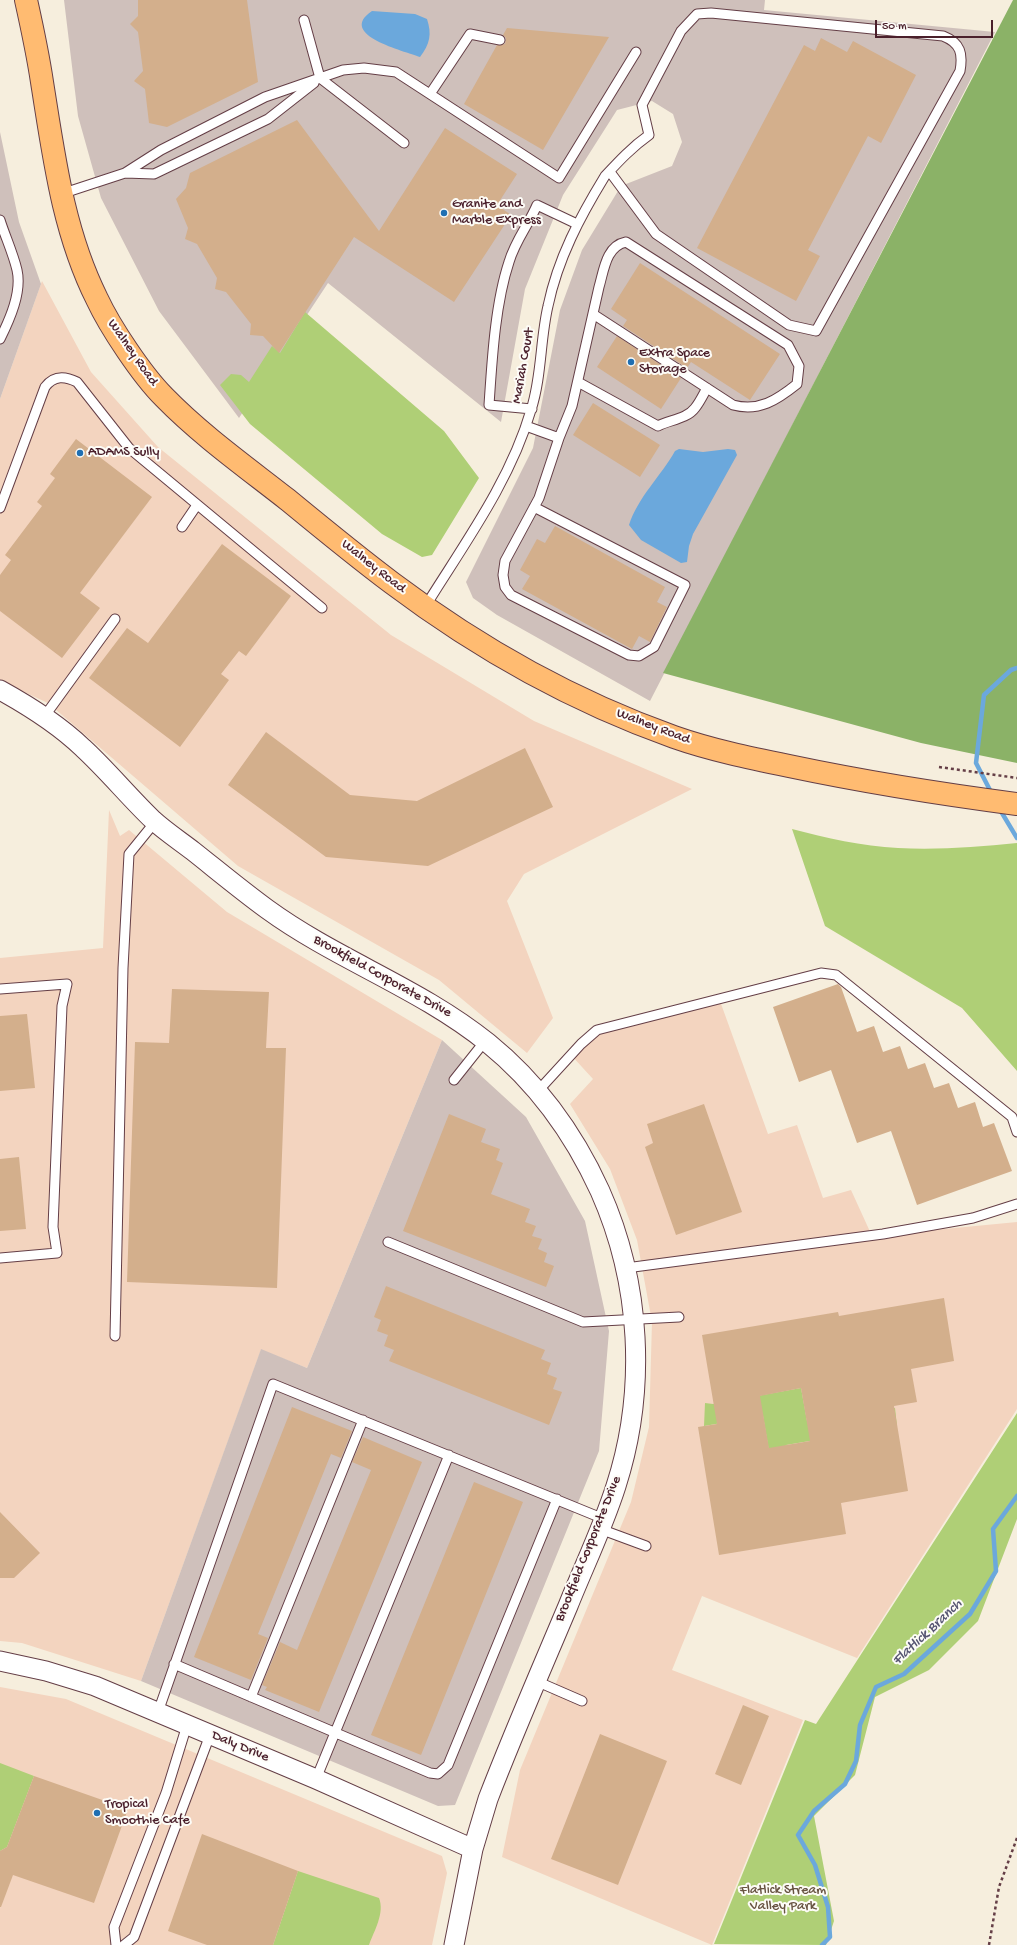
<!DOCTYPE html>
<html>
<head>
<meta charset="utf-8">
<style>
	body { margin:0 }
	#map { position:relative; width:1017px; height:1945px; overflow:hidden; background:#f6eedd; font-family:"Gochi Hand",sans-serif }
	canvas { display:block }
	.scale { position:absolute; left:875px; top:20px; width:118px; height:18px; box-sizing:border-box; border:2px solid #4a1f2b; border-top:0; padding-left:5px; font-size:12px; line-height:14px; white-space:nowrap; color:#4a1f2b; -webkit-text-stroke:3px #fdfcf7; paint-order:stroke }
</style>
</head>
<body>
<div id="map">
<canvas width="1017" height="1945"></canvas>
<div class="scale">50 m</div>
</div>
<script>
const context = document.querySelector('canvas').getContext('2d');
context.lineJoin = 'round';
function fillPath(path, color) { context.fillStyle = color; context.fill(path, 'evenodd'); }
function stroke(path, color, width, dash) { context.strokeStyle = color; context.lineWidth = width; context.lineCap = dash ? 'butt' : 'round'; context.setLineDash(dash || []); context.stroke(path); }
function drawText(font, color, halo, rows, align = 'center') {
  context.font = font + ' "Gochi Hand",sans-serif'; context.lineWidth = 4; context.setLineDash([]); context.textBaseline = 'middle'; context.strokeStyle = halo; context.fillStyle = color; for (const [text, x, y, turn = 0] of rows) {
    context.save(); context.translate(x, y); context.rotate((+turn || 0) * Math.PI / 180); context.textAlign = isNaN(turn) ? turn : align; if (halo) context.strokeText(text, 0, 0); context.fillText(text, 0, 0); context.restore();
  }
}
const built = new Path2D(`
	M42,281l49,91 67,75 233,188 143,86 158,68 -168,85 -17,27 46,117 -26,35 -88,-73 -201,-114 -190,-163 -48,-22v-282z
	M109,810l11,26 9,-6 98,82 215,128 -135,328 -46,-18 -120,331 -119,-38 -22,-2v-683l103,-10z
	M720,1001l48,133 29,-9 26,73 28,-8 21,46 145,-14v187l-160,249 -155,-62 -30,74 131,50 -91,225 -210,-88 18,-87 111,-268 18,-75 3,-105 -15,-82 -27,-71 -40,-65 23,-25 -22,-24 30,-23z
	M0,1687l66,12 376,157 5,17 -15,72h-432z`);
const industrial = new Path2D(`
	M64,0h701l-1,10 231,22 -345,669 -153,-86 -24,-17 -7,-16 67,-134 27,-138 22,-60 39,-64 51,-20 10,-24 -9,-28 -21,-13 -35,9 -54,85 -38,94 -24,133 -173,-139 -89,135 -80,-107 -58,-113 -23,-82z
	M0,132l19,90 22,62 -41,115z
	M442,1040l84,77 59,104 24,110 -10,120 -144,354 -17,1 -297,-125 120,-332 46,19z`);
const green = new Path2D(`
	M305,312l139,119 35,47 -47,77 -10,2 -40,-23 -132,-110 -30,-39 11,-11 10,1 8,7 23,-36 8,7z
	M792,829c34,9 70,17 106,19 40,2 79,-1 119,-5v228l-55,-63 -137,-82z
	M801,1388l6,33 88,-13 2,18 -111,19 -12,35 -11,-64 -59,10 1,-23 8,1z
	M1017,1413v106l-39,102 -49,49 -54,27 -20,78 -41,41 20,105 -8,24 -112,-1 91,-224 11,4z
	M0,1763l34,13 -27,71 -7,4z
	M298,1871l81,27c6,15 -5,33 -10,47h-96z`);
const forest = new Path2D(`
	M1013,0h4v763l-96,-20 -258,-70z`);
const water = new Path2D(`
	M372,11l43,3 12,5c5,15 3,25 -7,38 -15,-6 -84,-22 -48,-46z
	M679,449l24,3 25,-3 7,1 2,5 -44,79 -4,12 -2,16 -6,1 -40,-23 -12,-15c9,-28 32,-49 46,-74z`);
const stream = new Path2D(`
	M992,794l-16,-31 8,-68 27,-25 6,-2
	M999,808l18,30
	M822,1945l8,-8 -2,-30 -13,-42 -17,-30 16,-24 31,-27 11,-23 4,-36 16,-38 28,-13 66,-60 26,-43 -3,-42 24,-33`);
const building = new Path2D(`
	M138,0h109l11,82 -91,45 -18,-4 -4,-34 -11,-8 9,-10 -5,-39 -8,-8 8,-8z
	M507,28l102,9 -66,113 -79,-46 33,-59 8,-1 1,-6 -3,-3z
	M821,38l26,14 6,-11 63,34 -35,68 -13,-7 -60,114 12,6 -24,45 -99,-53 107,-203 11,6z
	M297,120l82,111 66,-103 72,46 -20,31 14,10 -57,87 -100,-65 -75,116 -16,-17 -13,-1 1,-11 -25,-32 -11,-3 2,-11 -20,-34 -12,-5 3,-11 -12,-29 10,-11 4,-15z
	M640,263l140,91 -30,46 -59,-38 -4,6 -64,-42 4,-6 -16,-11z
	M617,336l64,42 -20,31 -64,-42z
	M593,403l67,42 -20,32 -67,-42z
	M76,439l76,58 -72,96 20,15 -38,50 -62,-47v-36l11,-15 -6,-5 37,-49 -5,-4 18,-24 -5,-4z
	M555,526l110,61 -8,15 10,5 -17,35 -11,-6 -7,13 -110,-60 8,-13 -10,-6 17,-31 8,4z
	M222,544l69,52 -45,60 -7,-5 -18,23 8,6 -49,67 -91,-69 38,-50 21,15z
	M266,732l84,63 67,6 108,-53 28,59 -125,59 -102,-9 -98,-72z
	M838,984l3,3 16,45 17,-6 9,26 17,-6 8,23 17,-6 9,25 15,-5 9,25 17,-6 8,25 11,-4 18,48 -95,34 -26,-74 -34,12 -26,-73 -32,12 -26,-75z
	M172,989l97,3 -3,56h20l-9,240 -150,-6 8,-240 34,1z
	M27,1014l8,74 -35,3v-75z
	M704,1104l38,108 -66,23 -31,-88 8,-4 -6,-19z
	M449,1114l37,15 -5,13 19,7 -4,11 7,3 -12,31 39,15 -5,13 11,4 -4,10 10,3 -4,10 9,4 -3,9 10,4 -8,21 -143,-56z
	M19,1157l7,72 -26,2v-72z
	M386,1286l159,64 -4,9 10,4 -4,11 10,4 -4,11 9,3 -13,33 -160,-64 5,-11 -10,-4 4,-11 -11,-4 4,-11 -7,-3z
	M944,1298l10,63 -43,8 6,33 -23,4 14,85 -67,12 5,31 -127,21 -21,-128 19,-3 -15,-89 136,-23 1,4zM801,1388l9,53 -41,7 -9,-52z
	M292,1407l60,24 -11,27 -10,-4 -73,180 10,4 -17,42 -57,-23z
	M363,1437l59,25 -103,250 -54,-22 2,-3 -5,-2 18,-43 17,8 74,-180 -19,-8z
	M474,1482l49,20 -102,253 -50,-20z
	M0,1512l40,41 -26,25h-14z
	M743,1705l26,11 -28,69 -26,-11z
	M600,1734l67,27 -49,124 -67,-26z
	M34,1776l94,33 -34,94 -81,-28 -12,32h-1v-56l7,-4z
	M202,1834l96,37 -25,74h-66l-39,-14z`);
const path = new Path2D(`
	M939,767l78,11
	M989,1945l10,-58 18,-49`);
const lane = new Path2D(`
	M304,20l16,58 84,65
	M430,94l40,-60 30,6
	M125,173l29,1 114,-55 46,-36
	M61,194l64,-21 36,-23 104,-53 78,-27 21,-2 32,4 163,106 77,-126
	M0,220c5,16 13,33 17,50 5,22 -7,49 -17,69
	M578,382l80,44c11,-6 29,-7 37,-18 5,-6 8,-13 12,-20
	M532,409l-43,-4c3,-44 6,-101 20,-143 6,-21 20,-38 28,-57l40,19
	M526,426l33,12
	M534,507l151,78 -31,62 -15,9 -10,-1 -118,-60 -6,-8 -2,-12 2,-14 34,-63 20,-60 13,-32 27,-119c5,-17 7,-41 27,-45l162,103 11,21 -2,18c-20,16 -38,28 -64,21l-140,-91
	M0,508l45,-121c9,-12 20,-11 32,-5l52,66 193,160
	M182,527l15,-22
	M425,607c39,-63 85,-125 106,-197 11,-34 9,-70 17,-104 10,-48 32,-89 57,-130 14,-15 27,-29 44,-41l-7,-30 39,-74 16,-17 14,-1 232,23c18,7 20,18 17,35l-144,260 -27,-6 -133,-91 -46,-62
	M44,717l71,-98
	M0,989l67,-5 -5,22 -9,221 4,26 -57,5
	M454,1080l31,-39
	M537,1092l44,-48 16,-14 224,-57 15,2 176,142 5,15
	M388,1242l195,80 96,-5
	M626,1268l257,-34 90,-16 44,-14
	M115,1336l8,-368 6,-114 26,-32
	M600,1529l46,17
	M174,1664l256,109 8,1 10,-9 109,-266
	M536,1681l46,20
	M251,1697l112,-277
	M158,1712l115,-328 331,135
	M316,1779l133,-324
	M116,1945l-2,-18 52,-134 21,-68
	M124,1945l10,-8 76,-202`);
const street = new Path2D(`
	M0,690c29,16 59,35 83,58 24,22 46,49 70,72 12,11 27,21 40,31 24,19 48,39 74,58 70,51 153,79 221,134 48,39 86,91 112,148 41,92 47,199 16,295 -13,41 -32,80 -48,120 -27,64 -55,128 -80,193l-15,50 -19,96
	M0,1661l46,10 49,15 221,93 157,70`);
const primary = new Path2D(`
	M26,0c6,27 12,55 16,82 12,75 21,149 55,217 13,28 45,76 67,98 37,38 82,70 124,103 34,28 68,56 104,83 85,64 181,118 282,154 37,13 76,21 115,29 76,16 151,28 228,38`);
const markers = [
	[444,213,4,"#1f6fb2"],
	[631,362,4,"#1f6fb2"],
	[80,453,4,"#1f6fb2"],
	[97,1813,4,"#1f6fb2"]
];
const poiNames = [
	["Granite and",452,205],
	["Marble Express",452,221],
	["Extra Space",639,354],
	["Storage",639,370],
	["ADAMS Sully",88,453],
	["Tropical",105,1805],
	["Smoothie Cafe",105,1821]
];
const streetNames = [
	["Walney Road",132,353,55],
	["Mariah Court",524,366,-80],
	["Walney Road",373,567,38],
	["Walney Road",653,727,21],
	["Brookfield Corporate Drive",382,977,29],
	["Brookfield Corporate Drive",589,1549,-68],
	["Daly Drive",240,1747,23]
];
const parkNames = [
	["Flatlick Stream",783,1891],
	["Valley Park",783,1907]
];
const waterNames = [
	["Flatlick Branch",928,1633,-43]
];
fillPath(built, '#f3d4bf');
fillPath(industrial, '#cfc0bb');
fillPath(green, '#afcf76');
fillPath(forest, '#8bb267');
fillPath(water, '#6ba8dc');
stroke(stream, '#6ba8dc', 4.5);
fillPath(building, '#d3af8c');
stroke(lane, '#643e46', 11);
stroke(street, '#643e46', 21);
stroke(primary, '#643e46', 24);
stroke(path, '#643e46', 2.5, [3, 3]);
stroke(lane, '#fff', 9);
stroke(street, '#fff', 19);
stroke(primary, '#ffbb71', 22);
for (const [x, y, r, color] of markers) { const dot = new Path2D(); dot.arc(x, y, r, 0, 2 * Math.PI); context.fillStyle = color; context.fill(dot); stroke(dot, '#fdfcf7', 1.5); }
drawText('14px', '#4a1f2b', '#fdfcf7', poiNames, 'left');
drawText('14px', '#4a1f2b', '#fdfcf7', streetNames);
drawText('14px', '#685442', '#fdfcf7', parkNames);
drawText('italic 15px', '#575672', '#fdfcf7', waterNames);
</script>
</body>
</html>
